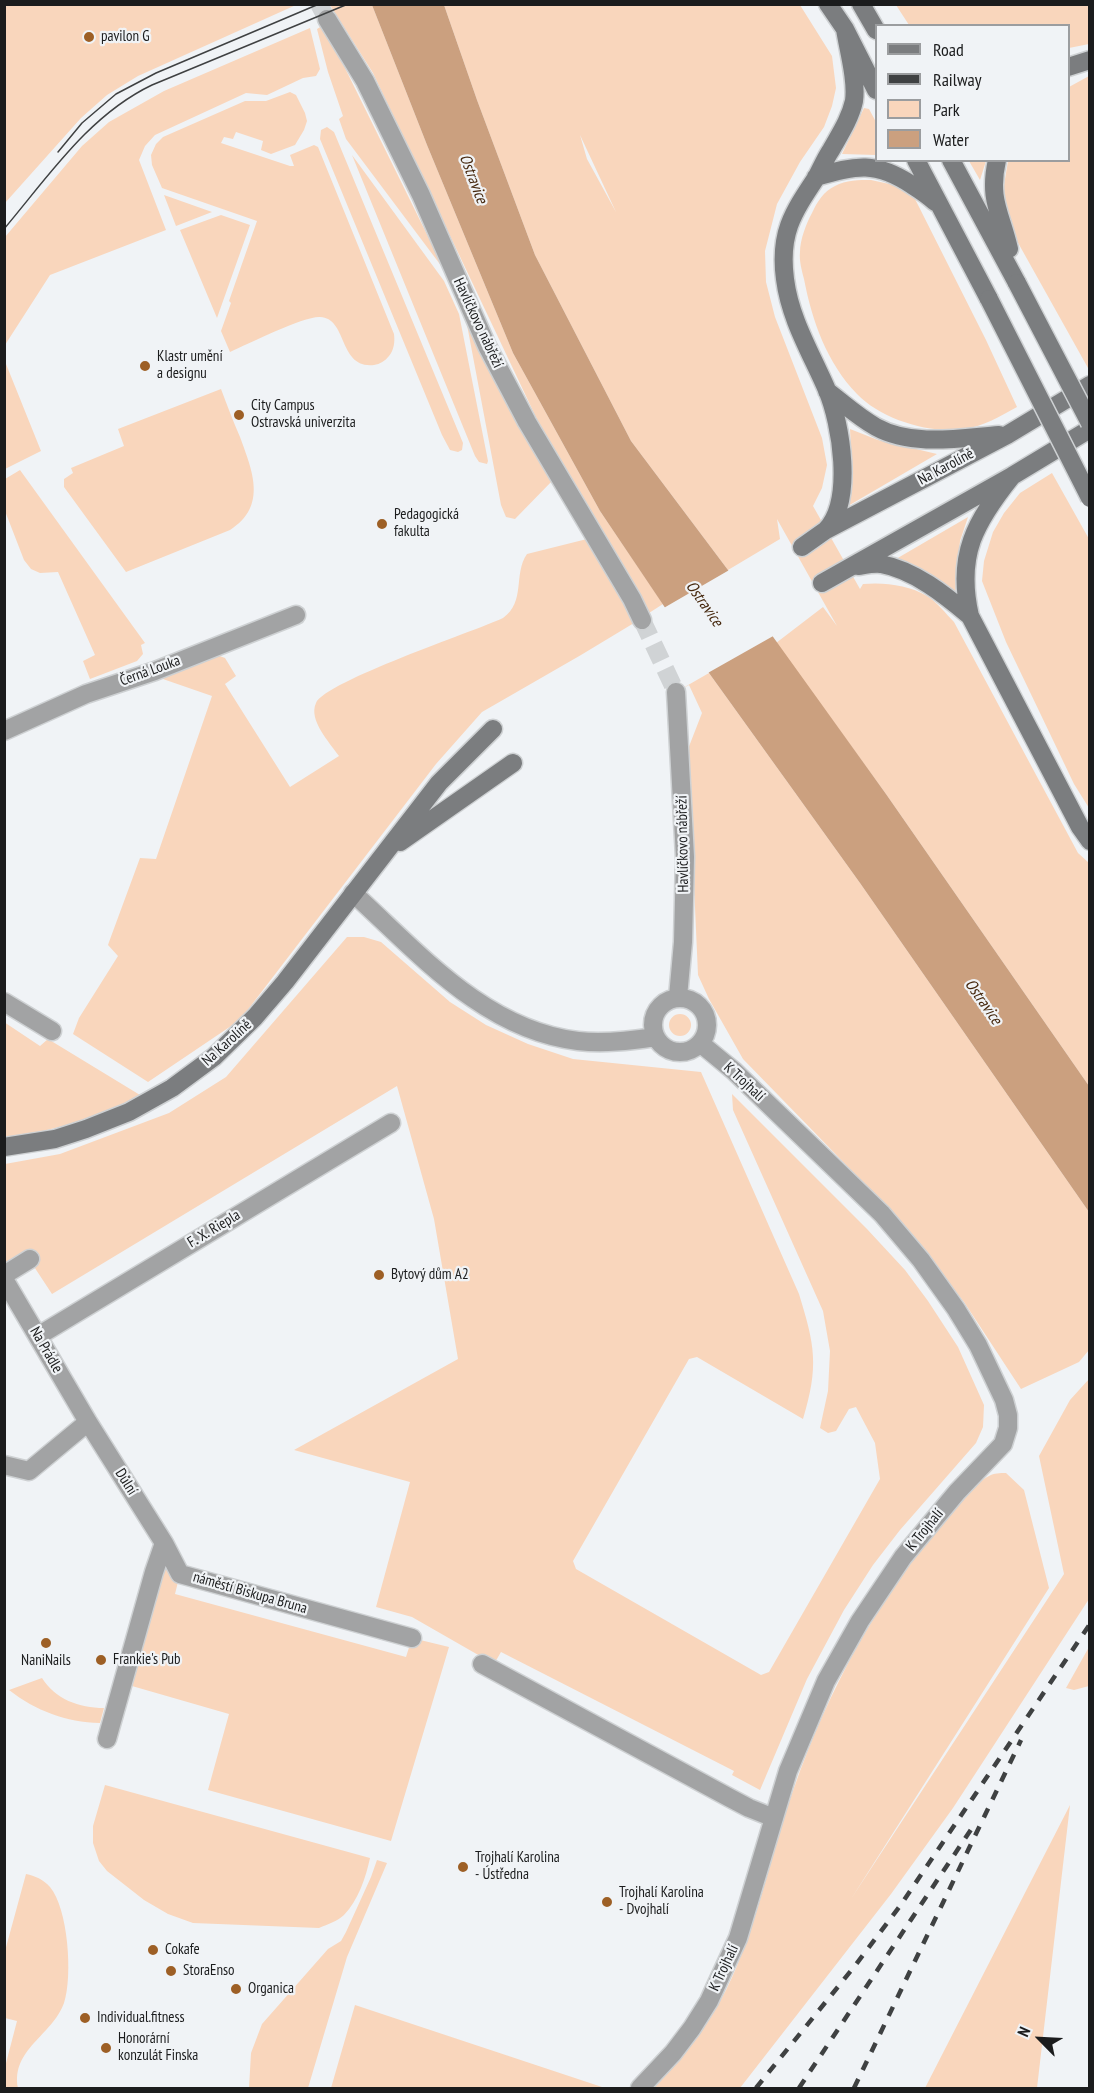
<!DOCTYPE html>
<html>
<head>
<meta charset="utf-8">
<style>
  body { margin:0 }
  #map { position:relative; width:1094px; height:2093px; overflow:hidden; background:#f0f3f6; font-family:"PT Sans Narrow",sans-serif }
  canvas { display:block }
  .frame { position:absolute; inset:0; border:6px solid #1b1c1d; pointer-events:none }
  .legend { position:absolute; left:875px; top:24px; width:195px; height:138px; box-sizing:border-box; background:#f0f3f6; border:2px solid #9b9d9f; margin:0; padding:8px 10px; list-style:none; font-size:18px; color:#1b1c1d }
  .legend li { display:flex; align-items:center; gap:12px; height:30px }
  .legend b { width:30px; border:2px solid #9b9d9f }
  .north { position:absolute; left:1010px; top:2009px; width:60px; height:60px; -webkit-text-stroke:4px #f0f3f6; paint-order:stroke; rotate:294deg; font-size:16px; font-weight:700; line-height:24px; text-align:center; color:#1b1c1d }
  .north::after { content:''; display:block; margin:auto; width:21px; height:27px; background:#1b1c1d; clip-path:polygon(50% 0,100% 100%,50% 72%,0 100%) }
</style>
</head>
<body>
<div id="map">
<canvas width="1094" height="2093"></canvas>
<div class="frame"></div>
<ul class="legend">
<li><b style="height:8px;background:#7b7d7f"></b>Road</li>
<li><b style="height:8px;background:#3f4142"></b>Railway</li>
<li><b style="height:16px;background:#f9d6bc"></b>Park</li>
<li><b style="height:16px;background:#cba07f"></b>Water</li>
</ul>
<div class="north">N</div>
</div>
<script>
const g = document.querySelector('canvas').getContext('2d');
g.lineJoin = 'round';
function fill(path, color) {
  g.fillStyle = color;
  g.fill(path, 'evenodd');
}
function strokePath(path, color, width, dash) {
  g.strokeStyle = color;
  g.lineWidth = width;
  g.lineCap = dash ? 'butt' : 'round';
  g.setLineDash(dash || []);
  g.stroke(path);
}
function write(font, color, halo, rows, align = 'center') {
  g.font = font + ' "PT Sans Narrow",sans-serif';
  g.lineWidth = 4.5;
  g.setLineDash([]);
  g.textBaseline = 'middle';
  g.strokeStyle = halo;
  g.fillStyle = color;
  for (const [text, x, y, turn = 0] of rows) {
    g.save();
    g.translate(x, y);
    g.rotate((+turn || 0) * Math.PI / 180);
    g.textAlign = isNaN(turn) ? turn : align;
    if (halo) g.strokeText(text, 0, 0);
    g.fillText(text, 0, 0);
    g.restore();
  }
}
fill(new Path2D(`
  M 5,4 L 296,4 L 296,5 L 138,76 L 107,95 L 81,118 L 5,203 Z
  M 330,5 L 372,5 L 427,145 L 513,353 L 600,511 L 663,604 L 649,613 L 543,432 L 373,73 Z
  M 444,5 L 800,5 L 832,56 L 836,88 L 832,106 L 824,127 L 800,162 L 777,204 L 765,251 L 766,282 L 775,317 L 822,438 L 827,465 L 822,488 L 813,506 L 860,589 L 863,584 C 884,582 909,585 927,596 C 937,602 946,614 954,622 L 1078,853 L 1089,863 L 1089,1086 L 886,794 L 776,643 L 823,607 L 837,626 L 777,519 L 780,539 L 728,570 L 631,441 L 535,255 L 477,100 ZM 580,135 L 616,212 L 587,159 Z
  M 896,5 L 1089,5 L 1089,44 L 1069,48 L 1068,26 L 909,25 Z
  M 322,26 L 345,68 L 445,271 L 346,139 L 339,119 L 343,116 L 328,72 L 317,29 Z
  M 310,28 L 320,69 L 316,76 L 303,78 L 267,95 L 246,93 L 155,135 L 145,146 L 139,160 L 166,230 L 50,275 L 5,345 L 5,237 L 82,146 L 109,122 L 164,91 Z
  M 1089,76 L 1090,367 L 1088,368 L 1012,232 L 1003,191 L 1008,161 L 1068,160 L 1069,87 Z
  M 290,92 L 296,95 L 305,113 L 307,121 L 304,130 L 295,145 L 271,154 L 261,150 L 263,141 L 236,132 L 233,139 L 224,137 L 221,143 L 290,166 L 294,166 L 290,155 L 314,145 L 318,147 L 394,334 C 395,342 394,350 389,356 C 385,361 380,364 374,365 C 338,369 348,318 320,317 C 304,316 248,344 230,352 L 221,331 L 231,303 L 229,301 L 257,221 L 162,188 L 152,165 L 151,155 L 156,144 L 163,137 L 245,101 L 266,101 Z
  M 864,108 L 869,109 L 876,122 L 876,155 L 842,154 Z
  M 327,127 L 334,132 L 463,443 L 462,450 L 458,452 L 450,450 L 442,435 L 320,139 L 321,130 Z
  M 352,155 L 444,281 L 459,314 L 488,461 L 487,464 L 479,462 L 475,456 Z
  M 969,161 L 986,161 L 980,180 Z
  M 871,180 L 894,185 L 915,199 L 986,340 L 1017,407 C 1000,416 983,427 963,429 C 929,434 881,419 857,394 C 827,363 812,321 804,279 C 802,271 799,261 800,252 C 800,240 806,224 812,213 C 817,202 824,191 835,186 C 846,180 859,180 871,180 Z
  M 164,195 L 212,212 L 176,226 Z
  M 221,215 L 250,225 L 217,318 L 180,230 Z
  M 464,309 L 553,480 L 515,519 L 506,517 L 501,505 Z
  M 4,359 L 41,451 L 5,469 Z
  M 221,389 C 227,405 233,421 240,437 C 252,470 268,506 230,530 L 126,572 L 64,487 L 64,479 L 73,473 L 71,468 L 124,446 L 118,429 Z
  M 850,429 L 878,440 L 937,454 L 848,506 L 852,470 Z
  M 20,470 L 145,643 L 141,645 L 143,654 L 137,661 L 90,679 L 83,661 L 95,655 L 58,572 L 40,573 L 31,569 L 24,560 L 5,511 L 5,479 Z
  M 1052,473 L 1089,539 L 1089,808 L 1074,784 L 1006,642 L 982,581 L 984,561 L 993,532 L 1004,513 L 1020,493 Z
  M 968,517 L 960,541 L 955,595 L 912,564 L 896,559 Z
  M 587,539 L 634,623 L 581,655 L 482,712 L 436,764 L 240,1020 L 148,1082 L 73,1034 L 79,1018 L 118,956 L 108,945 L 109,942 L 140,858 L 156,859 L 212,696 L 160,678 L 217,655 L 225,658 L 236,676 L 225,684 L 290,787 L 339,756 C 330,743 308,720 316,703 C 326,681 473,632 503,618 C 526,602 513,574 527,554 Z
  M 709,673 L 860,883 L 1089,1212 L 1089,1350 L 1079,1362 L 1021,1389 L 964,1302 L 888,1208 L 743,1059 L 709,999 L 698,975 L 688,749 L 702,713 L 689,685 L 676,692 Z
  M 347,937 L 364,937 L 381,942 L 450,1002 L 486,1025 L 528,1044 L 573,1059 L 701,1072 L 799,1294 C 815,1346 819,1366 803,1419 L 697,1357 L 689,1359 L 573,1561 L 576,1569 L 761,1675 L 769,1672 L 880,1479 L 875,1443 L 856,1407 L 849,1409 L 836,1431 L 828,1433 L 820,1428 L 828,1391 L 830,1351 L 823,1311 L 733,1110 L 732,1094 L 867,1229 L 905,1270 L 928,1301 L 958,1347 L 984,1405 L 983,1427 L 976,1443 L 900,1530 L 873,1565 L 844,1610 L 807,1679 L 760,1790 L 732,1775 L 734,1771 L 501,1652 L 494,1664 L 412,1617 L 376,1607 L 410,1482 L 294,1450 L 458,1359 L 434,1219 L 397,1086 L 52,1294 L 25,1253 L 5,1266 L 5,1164 L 60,1154 L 169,1113 L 226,1077 Z
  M669 1025a11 11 0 1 1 22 0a11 11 0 1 1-22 0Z
  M 4,1022 L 40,1046 L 48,1039 L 140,1095 L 95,1118 L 35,1133 L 5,1137 Z
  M 1089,1379 L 1089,1599 L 953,1808 L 891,1894 L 740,2088 L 654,2088 C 682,2058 708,2027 726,1990 C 758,1926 770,1855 794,1788 C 828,1691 877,1599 945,1521 C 956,1508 974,1483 989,1476 C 994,1473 1000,1473 1006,1473 L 1024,1490 L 1049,1588 L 851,1899 L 1064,1574 L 1039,1456 L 1070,1400 Z
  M 170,1566 L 180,1574 L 175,1594 L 406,1657 L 412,1638 L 449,1647 L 391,1841 L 208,1790 L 229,1714 L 132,1686 L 164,1570 Z
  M 1089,1647 L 1089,1686 L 1074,1690 L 1066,1688 Z
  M 42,1678 C 55,1699 79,1708 104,1708 L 100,1723 C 66,1722 36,1711 9,1690 Z
  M 105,1785 L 370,1858 C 366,1877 358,1901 344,1915 C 338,1921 328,1924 319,1928 L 193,1923 L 168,1914 L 144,1900 L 107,1871 L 99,1861 L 93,1843 L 93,1826 Z
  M 1070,1805 L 1037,2088 L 925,2088 Z
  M 377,1860 L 387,1863 L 347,1957 L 308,2088 L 249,2088 L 251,2053 L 262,2024 L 328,1949 L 341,1941 L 346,1932 L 371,1877 Z
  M 26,1874 C 35,1876 43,1879 50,1887 C 68,1908 73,1976 64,2003 C 52,2036 11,2049 18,2088 L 5,2088 L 5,2067 L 17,2021 L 5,2018 L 5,1951 Z
  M 355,2005 L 605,2088 L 331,2088 Z`), '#f9d6bc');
fill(new Path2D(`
  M 372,5 L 444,5 L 477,100 L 535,255 L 631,441 L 728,570 L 743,595 L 886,794 L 1089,1086 L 1089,1212 L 860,883 L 709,673 L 600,511 L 513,353 L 427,145 Z`), '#cba07f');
fill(new Path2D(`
  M 731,569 L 746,594 L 775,635 L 706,674 L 662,609 Z`), '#f0f3f6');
strokePath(new Path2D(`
  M 319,4 L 327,19
  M 642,620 L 676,692`), '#d0d3d5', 18, [18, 9]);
const street = new Path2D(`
  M 327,19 L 365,81 L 421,195 L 487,346 L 527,422 L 632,599 L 642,620
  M 676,692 L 685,857 L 683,942 L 678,997
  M 4,731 L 86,694 L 155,671 L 296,615
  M 353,893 C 418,952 484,1030 578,1041 C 604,1044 629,1041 655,1037
  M653 1025a27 27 0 1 1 54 0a27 27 0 1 1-54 0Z
  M 4,1002 L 52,1031
  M 4,1275 L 30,1259
  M 4,1279 L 88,1422 L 164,1543 L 180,1574 L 412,1638
  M 38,1336 L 391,1123
  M 4,1465 L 29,1471 L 88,1422
  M 482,1664 L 730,1798 L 749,1808 L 774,1818
  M 107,1739 L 154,1572 L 164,1543
  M 640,2088 L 673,2053 L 692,2028 L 709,2001 L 738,1938 L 788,1771 L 826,1681 L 860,1621 L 903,1557 L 957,1492 L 1003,1444 L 1008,1428 L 1008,1415 L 1004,1400 L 978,1345 L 956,1309 L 921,1260 L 882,1214 L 734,1071 L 700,1043`);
const secondary = new Path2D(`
  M 828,4 L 845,29 L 876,90
  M 861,4 L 876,30
  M 1068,67 L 1090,60
  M 916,160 L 989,299
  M 951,160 L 1017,283
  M 997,160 C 988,200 1001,213 1009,249
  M 816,177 C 856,165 876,161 912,185 C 920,190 928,195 935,202
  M 827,391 C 843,403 858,417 876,427 C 912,447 960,438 999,435
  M 1012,476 C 975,522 956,555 970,616 L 1080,827 L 1090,841
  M 826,530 C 854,501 841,423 827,390 C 811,353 790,319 785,279 C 779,234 792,214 816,178 C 821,169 825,159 831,150 C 840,134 850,119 854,101 C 857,80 848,49 845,29
  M 802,547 L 826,530 L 1007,435 L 1090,385
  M 858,566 C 865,565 874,563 881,564 C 914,570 945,595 970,616
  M 822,583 L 1012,476 L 1090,429
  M 400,842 L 513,763
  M 4,1147 L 55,1139 L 86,1129 L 129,1112 L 172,1088 L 214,1057 L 255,1017 L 285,982 L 439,783 L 493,729`);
strokePath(street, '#ced1d3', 21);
strokePath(secondary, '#ced1d3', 21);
strokePath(street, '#a2a3a4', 18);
strokePath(secondary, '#7b7d7f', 18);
strokePath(new Path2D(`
  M 58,152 L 82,123 L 116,94 L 156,73 L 319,4
  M 4,229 C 48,177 89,115 152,85 L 348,4`), '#3f4142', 1.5);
strokePath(new Path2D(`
  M 756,2088 L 854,1967 L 900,1906 L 1090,1624
  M 799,2088 L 972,1828
  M 854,2088 L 1021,1740`), '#3f4142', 4.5, [10, 10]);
const secondaryBridge = new Path2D(`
  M 1017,283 L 1090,423
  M 989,299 L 1090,498`);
strokePath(secondaryBridge, '#ced1d3', 21, []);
strokePath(secondaryBridge, '#7b7d7f', 18);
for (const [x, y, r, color] of [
  [89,37,6,"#9d5f25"],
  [145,366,6,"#9d5f25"],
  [239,415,6,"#9d5f25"],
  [382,524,6,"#9d5f25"],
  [379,1275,6,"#9d5f25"],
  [46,1643,6,"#9d5f25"],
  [101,1660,6,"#9d5f25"],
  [463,1867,6,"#9d5f25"],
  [607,1902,6,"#9d5f25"],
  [153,1950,6,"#9d5f25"],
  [171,1971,6,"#9d5f25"],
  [236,1989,6,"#9d5f25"],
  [85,2018,6,"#9d5f25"],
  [106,2048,6,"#9d5f25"]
]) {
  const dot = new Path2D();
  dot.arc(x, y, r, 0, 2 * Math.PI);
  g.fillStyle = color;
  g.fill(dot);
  strokePath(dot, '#f0f3f6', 2);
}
write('15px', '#1b1c1d', '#f0f3f6', [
  ["pavilon G",101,37],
  ["Klastr umění",157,357],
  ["a designu",157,374],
  ["City Campus",251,406],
  ["Ostravská univerzita",251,423],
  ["Pedagogická",394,515],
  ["fakulta",394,532],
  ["Bytový dům A2",391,1275],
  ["Frankie's Pub",113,1660],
  ["NaniNails",46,1661,"center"],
  ["Trojhalí Karolina",475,1858],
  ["- Ústředna",475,1875],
  ["Trojhalí Karolina",619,1893],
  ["- Dvojhalí",619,1910],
  ["Cokafe",165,1950],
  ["StoraEnso",183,1971],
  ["Organica",248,1989],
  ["Individual.fitness",97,2018],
  ["Honorární",118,2039],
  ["konzulát Finska",118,2056]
], 'left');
write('15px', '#1b1c1d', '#f0f3f6', [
  ["Havlíčkovo nábřeží",478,323,65],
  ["Na Karolíně",946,467,-28],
  ["Černá Louka",150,671,-20],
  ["Havlíčkovo nábřeží",683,844,-91],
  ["Na Karolíně",227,1043,-42],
  ["K Trojhalí",744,1082,43],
  ["F. X. Riepla",214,1229,-31],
  ["Na Prádle",46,1350,60],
  ["Důlní",126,1482,58],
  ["K Trojhalí",925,1530,-51],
  ["náměstí Biskupa Bruna",250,1593,16],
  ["K Trojhalí",724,1968,-65]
]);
write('italic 16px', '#45270d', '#f0f3f6', [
  ["Ostravice",473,179,69],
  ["Ostravice",704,604,55],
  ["Ostravice",983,1002,55]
]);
</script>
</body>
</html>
